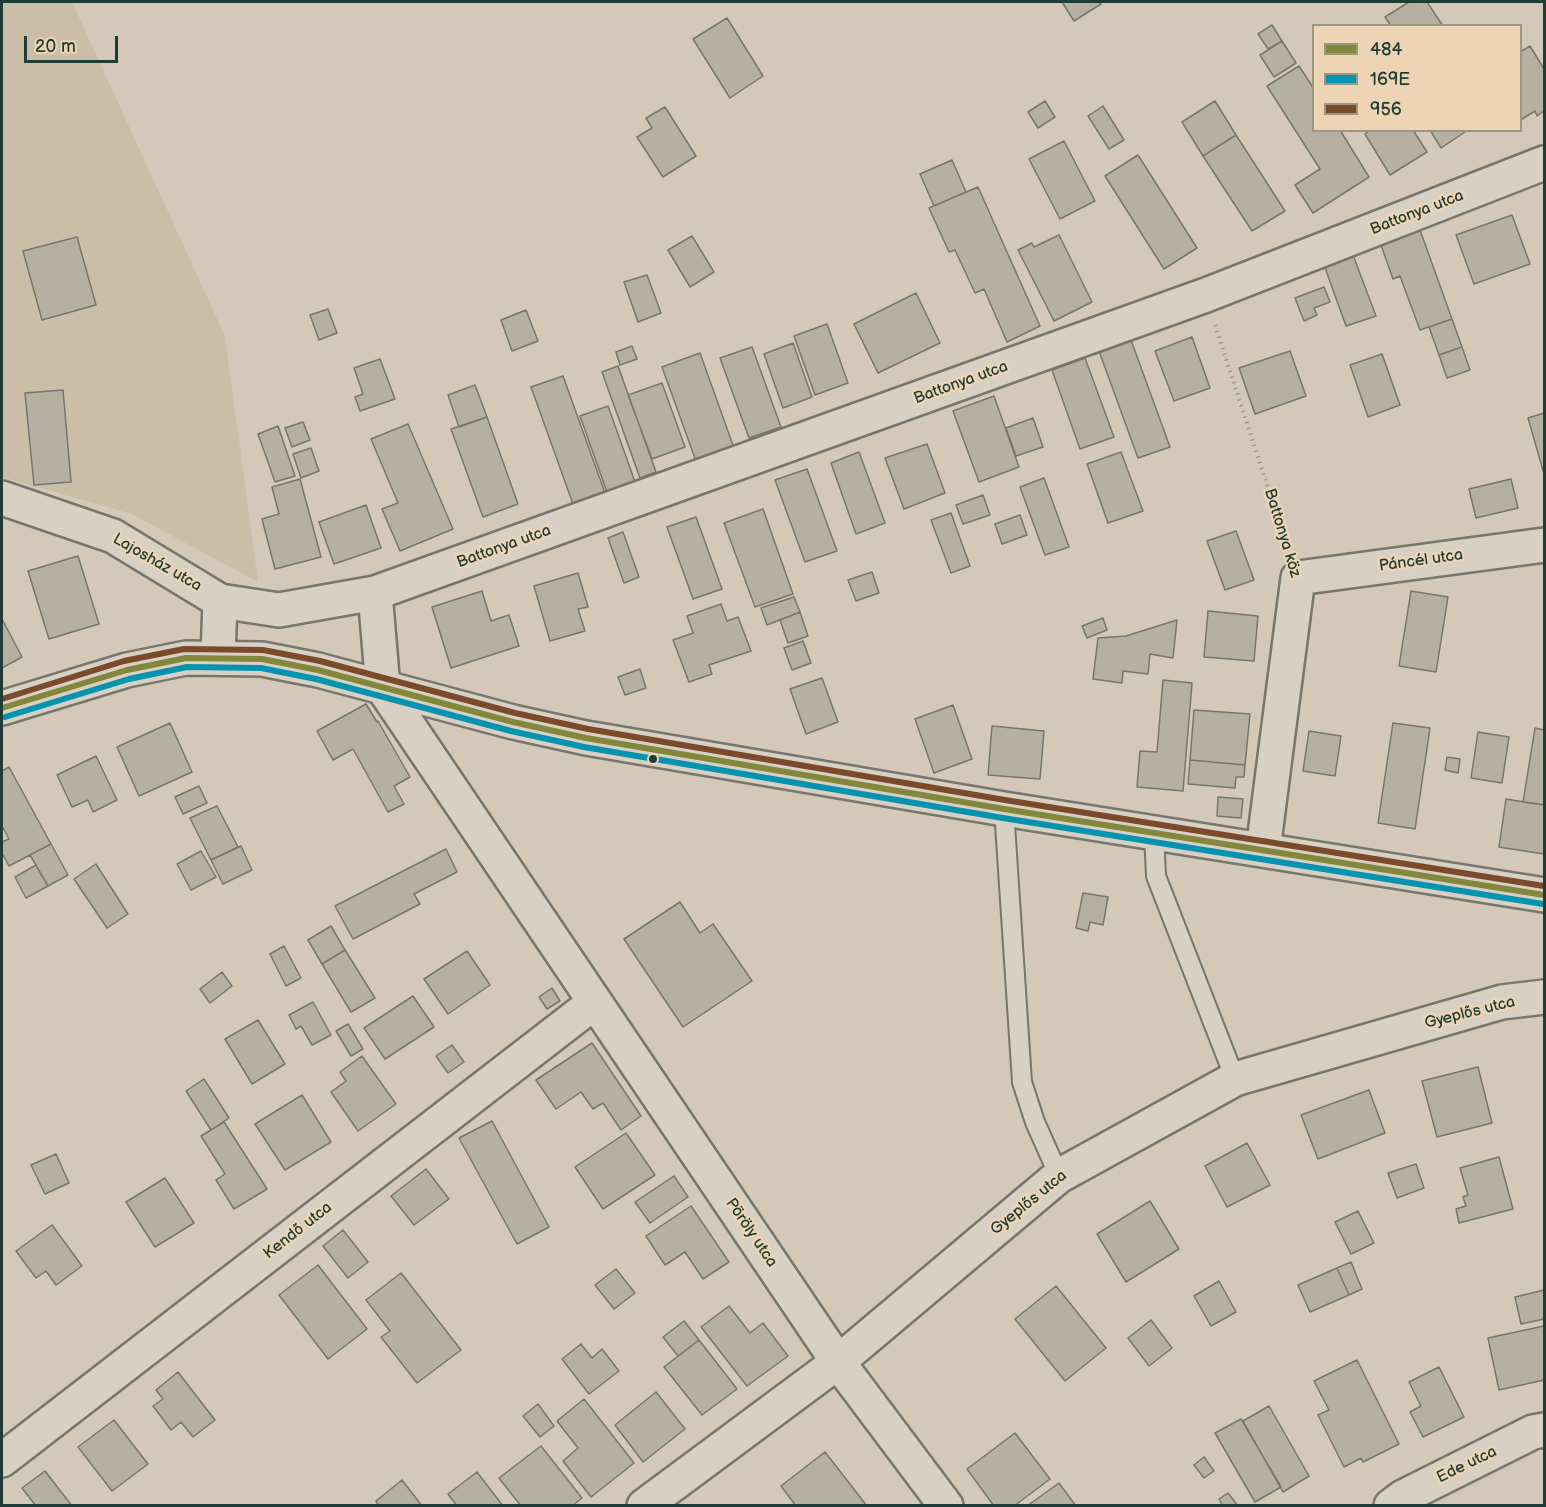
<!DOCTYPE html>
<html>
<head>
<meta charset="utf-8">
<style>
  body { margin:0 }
  #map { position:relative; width:1546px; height:1507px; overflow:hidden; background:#d4c9b8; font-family:"Balsamiq Sans",sans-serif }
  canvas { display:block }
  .frame { position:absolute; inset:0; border:3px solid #1f3d34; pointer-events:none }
  .legend { position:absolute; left:1312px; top:24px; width:210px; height:108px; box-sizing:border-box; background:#ecd4b4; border:2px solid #9a9881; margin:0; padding:8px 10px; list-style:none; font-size:18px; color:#1f3d34 }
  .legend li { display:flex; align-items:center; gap:12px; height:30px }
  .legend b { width:30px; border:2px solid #9a9881 }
  .scale { position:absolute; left:24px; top:36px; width:94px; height:27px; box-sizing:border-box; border:3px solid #1f3d34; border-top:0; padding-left:8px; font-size:18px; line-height:21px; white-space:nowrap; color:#1f3d34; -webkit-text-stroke:4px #ecd4b4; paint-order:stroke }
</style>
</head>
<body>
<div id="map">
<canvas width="1546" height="1507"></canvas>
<div class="frame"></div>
<ul class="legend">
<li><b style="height:8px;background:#82873b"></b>484</li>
<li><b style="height:8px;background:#0693af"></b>169E</li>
<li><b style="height:8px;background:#7a4b2a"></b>956</li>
</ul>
<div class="scale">20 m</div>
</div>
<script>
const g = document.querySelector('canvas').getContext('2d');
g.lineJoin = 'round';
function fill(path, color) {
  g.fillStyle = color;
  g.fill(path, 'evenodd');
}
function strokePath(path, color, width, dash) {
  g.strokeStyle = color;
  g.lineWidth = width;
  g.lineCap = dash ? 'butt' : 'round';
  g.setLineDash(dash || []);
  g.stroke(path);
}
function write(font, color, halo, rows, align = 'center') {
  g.font = font + ' "Balsamiq Sans",sans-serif';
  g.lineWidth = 4.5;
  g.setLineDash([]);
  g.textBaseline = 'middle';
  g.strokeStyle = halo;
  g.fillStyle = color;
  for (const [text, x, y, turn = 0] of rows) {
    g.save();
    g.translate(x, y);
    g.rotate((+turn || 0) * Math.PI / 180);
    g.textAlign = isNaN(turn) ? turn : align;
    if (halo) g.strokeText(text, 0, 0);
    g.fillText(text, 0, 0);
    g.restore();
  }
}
fill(new Path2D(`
  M 2,2 L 72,2 L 225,336 L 258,582 L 132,514 L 2,477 Z`), '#cabea7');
const building = new Path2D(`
  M 1062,2 L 1099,2 L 1101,4 L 1074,21 Z
  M 1409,2 L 1427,2 L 1443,26 L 1391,26 L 1385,17 Z
  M 727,18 L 763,76 L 730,98 L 693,39 Z
  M 1272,25 L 1282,41 L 1268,49 L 1258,34 Z
  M 1282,41 L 1296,63 L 1274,77 L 1260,55 Z
  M 1530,46 L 1544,69 L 1544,111 L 1537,116 L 1535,111 L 1522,119 L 1520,116 L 1520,52 Z
  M 1299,66 L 1314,89 L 1314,130 L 1340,130 L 1369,177 L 1313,213 L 1295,185 L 1320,169 L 1267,86 Z
  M 1045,101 L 1055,117 L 1038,128 L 1028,112 Z
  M 1215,101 L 1236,135 L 1203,156 L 1182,122 Z
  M 1103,106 L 1124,140 L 1109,149 L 1088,116 Z
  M 665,107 L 696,156 L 663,177 L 637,137 L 652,128 L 646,118 Z
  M 1370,130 L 1413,130 L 1427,152 L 1390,175 L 1365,134 Z
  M 1430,130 L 1468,130 L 1441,148 Z
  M 1236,135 L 1285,211 L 1252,231 L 1203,156 Z
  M 1064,141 L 1095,201 L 1060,219 L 1029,159 Z
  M 1138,155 L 1197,248 L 1164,269 L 1105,176 Z
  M 952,160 L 966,192 L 934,206 L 920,174 Z
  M 978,187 L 1040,326 L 1007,342 L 984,289 L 975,293 L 955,250 L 949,252 L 929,208 Z
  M 1512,215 L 1530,264 L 1474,284 L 1456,235 Z
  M 1420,230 L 1452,319 L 1420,330 L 1400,276 L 1393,279 L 1381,245 Z
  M 1059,235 L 1092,302 L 1054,321 L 1018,250 L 1032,243 L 1034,247 Z
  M 692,236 L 714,272 L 690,287 L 668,250 Z
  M 77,237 L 96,305 L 42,320 L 23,251 Z
  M 1353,255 L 1376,316 L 1346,326 L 1324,265 Z
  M 647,275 L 661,313 L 638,322 L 624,282 Z
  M 1324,287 L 1330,302 L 1314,308 L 1317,315 L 1304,321 L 1295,298 Z
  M 916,293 L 940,343 L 878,373 L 854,324 Z
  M 328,309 L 337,333 L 319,340 L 310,315 Z
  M 526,310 L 538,341 L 512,351 L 501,320 Z
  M 1452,319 L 1462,347 L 1439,355 L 1429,327 Z
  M 827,324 L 848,383 L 815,395 L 794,336 Z
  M 1192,337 L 1210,388 L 1174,401 L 1155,351 Z
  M 1131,340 L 1170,447 L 1138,458 L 1099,351 Z
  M 793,343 L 812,397 L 783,408 L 764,354 Z
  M 632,346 L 637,359 L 620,365 L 616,352 Z
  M 752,347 L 781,427 L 749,438 L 720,358 Z
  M 1462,347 L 1470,370 L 1447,378 L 1439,355 Z
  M 1290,351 L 1306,396 L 1255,414 L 1239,368 Z
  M 700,353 L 734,448 L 696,461 L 662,367 Z
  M 1382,354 L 1400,405 L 1368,417 L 1350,365 Z
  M 1085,358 L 1114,437 L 1080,449 L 1052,370 Z
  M 380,359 L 395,399 L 360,411 L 355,397 L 363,394 L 354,368 Z
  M 618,366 L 656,472 L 640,478 L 602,372 Z
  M 563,376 L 605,493 L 573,504 L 531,387 Z
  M 662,383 L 685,447 L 652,459 L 628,395 Z
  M 475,385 L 487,417 L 459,427 L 448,395 Z
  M 63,390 L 71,482 L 34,485 L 25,393 Z
  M 994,396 L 1019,467 L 979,482 L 953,411 Z
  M 608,406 L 635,482 L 607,492 L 580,416 Z
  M 1544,413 L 1544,474 L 1528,418 Z
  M 487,417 L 518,504 L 483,517 L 451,429 Z
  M 1033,418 L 1043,447 L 1016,456 L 1006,428 Z
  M 303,422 L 310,440 L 292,447 L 285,428 Z
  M 408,424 L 453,529 L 400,551 L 382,509 L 398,503 L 371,439 Z
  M 278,426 L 295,476 L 275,482 L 258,434 Z
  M 927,444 L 945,493 L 904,509 L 885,458 Z
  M 311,448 L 319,471 L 301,478 L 293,454 Z
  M 859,452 L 885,523 L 856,534 L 831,463 Z
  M 1121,452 L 1143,511 L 1108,523 L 1087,464 Z
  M 807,469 L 837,551 L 805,562 L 775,480 Z
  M 1044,478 L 1069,547 L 1045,555 L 1020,487 Z
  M 300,479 L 321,557 L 275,569 L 262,519 L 279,514 L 272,487 Z
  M 1511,479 L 1518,508 L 1476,518 L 1469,489 Z
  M 983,495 L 990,515 L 963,524 L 956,505 Z
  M 366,505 L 381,548 L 334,564 L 319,522 Z
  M 763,509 L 793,594 L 755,607 L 724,523 Z
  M 951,513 L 970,566 L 951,573 L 931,520 Z
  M 1020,515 L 1027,535 L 1002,544 L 995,524 Z
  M 696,517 L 722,589 L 693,599 L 667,527 Z
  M 1236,531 L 1254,580 L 1225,590 L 1207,541 Z
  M 623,532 L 639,577 L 624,583 L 608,538 Z
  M 78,556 L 99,624 L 49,639 L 28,571 Z
  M 872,572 L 879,593 L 856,601 L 848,580 Z
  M 578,573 L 588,607 L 578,609 L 585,631 L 550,641 L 534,586 Z
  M 482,591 L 491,621 L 509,615 L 519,646 L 451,668 L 432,607 Z
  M 1411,591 L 1448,597 L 1436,672 L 1399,666 Z
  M 794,597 L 800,612 L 767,625 L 761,608 Z
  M 721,604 L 727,621 L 738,617 L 751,651 L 709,665 L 712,674 L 689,682 L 673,640 L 693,633 L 687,616 Z
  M 1208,611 L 1258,616 L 1254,661 L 1204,657 Z
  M 800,612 L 808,636 L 788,643 L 780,620 Z
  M 1103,618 L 1107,630 L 1087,638 L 1082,626 Z
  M 2,619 L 22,657 L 2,668 Z
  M 1177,620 L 1173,658 L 1150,654 L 1148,674 L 1123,671 L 1122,683 L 1093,679 L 1098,638 L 1126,636 Z
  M 803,641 L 811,663 L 792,670 L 784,648 Z
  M 640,669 L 646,688 L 625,695 L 618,677 Z
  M 822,678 L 838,722 L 806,734 L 790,689 Z
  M 1163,680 L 1192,683 L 1183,791 L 1137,787 L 1140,751 L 1157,752 Z
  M 366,704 L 377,722 L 378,721 L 410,777 L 394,786 L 404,804 L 388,812 L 353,749 L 333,760 L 317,731 Z
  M 953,705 L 972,759 L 934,773 L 915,719 Z
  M 1194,710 L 1250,714 L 1245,765 L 1190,760 Z
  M 170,723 L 192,772 L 139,796 L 117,747 Z
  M 1393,723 L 1430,728 L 1415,829 L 1378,823 Z
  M 992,726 L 1044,731 L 1040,779 L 988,775 Z
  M 1535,728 L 1544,730 L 1544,805 L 1523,802 Z
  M 1309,731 L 1341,736 L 1335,776 L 1303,771 Z
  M 1478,732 L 1509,737 L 1502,783 L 1471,778 Z
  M 96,756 L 117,800 L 93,812 L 88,800 L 72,807 L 57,775 Z
  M 1447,757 L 1460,759 L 1458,773 L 1445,770 Z
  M 1190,760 L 1245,765 L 1244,777 L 1236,777 L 1235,788 L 1188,784 Z
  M 9,767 L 51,844 L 9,866 L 2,853 L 2,842 L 9,839 L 2,826 L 2,771 Z
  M 199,786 L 207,803 L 183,814 L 175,797 Z
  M 1218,797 L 1243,799 L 1241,818 L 1217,816 Z
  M 1506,799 L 1544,805 L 1544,854 L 1499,847 Z
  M 217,806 L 238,847 L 211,860 L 190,818 Z
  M 51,844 L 68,875 L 48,886 L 30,855 Z
  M 241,846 L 252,870 L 223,884 L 211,860 Z
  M 446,849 L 457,872 L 414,894 L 420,904 L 353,939 L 335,906 Z
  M 201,851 L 216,877 L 191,890 L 177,864 Z
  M 96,864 L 128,914 L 107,928 L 74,879 Z
  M 36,865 L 48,886 L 26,898 L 15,877 Z
  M 1083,893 L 1108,897 L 1103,925 L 1090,922 L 1088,931 L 1076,928 Z
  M 680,902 L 700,933 L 713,924 L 752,981 L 683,1027 L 624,939 Z
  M 331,926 L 345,950 L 322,964 L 308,940 Z
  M 284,946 L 301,978 L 286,986 L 270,954 Z
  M 345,950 L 375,998 L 351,1012 L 322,964 Z
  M 467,951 L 490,985 L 448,1014 L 424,979 Z
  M 222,972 L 232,986 L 210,1003 L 200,989 Z
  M 552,988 L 560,1001 L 547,1009 L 539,997 Z
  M 413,996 L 434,1027 L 385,1059 L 364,1028 Z
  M 313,1002 L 331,1035 L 312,1045 L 301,1026 L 296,1029 L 289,1015 Z
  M 258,1020 L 285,1064 L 252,1084 L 225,1039 Z
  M 348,1024 L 363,1049 L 351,1056 L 336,1031 Z
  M 592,1043 L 641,1116 L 621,1130 L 603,1103 L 593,1109 L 581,1092 L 556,1109 L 536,1080 Z
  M 452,1045 L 464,1062 L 448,1073 L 436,1056 Z
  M 362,1056 L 396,1104 L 358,1131 L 331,1092 L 346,1081 L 340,1072 Z
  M 1478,1067 L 1492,1123 L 1437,1137 L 1422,1081 Z
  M 204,1079 L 229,1118 L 211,1130 L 186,1091 Z
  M 1369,1090 L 1385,1133 L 1318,1159 L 1301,1115 Z
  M 302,1095 L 331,1142 L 285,1170 L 255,1124 Z
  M 492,1121 L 549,1227 L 517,1244 L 459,1138 Z
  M 224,1122 L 267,1189 L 234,1209 L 216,1180 L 225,1174 L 201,1136 Z
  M 626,1133 L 655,1175 L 603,1209 L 575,1167 Z
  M 1247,1143 L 1270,1185 L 1227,1207 L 1205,1166 Z
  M 56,1154 L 69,1183 L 45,1194 L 31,1165 Z
  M 1499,1157 L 1513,1209 L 1459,1223 L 1456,1209 L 1466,1206 L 1463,1197 L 1468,1195 L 1460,1168 Z
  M 1416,1164 L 1424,1188 L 1397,1198 L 1388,1173 Z
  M 426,1169 L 449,1199 L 414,1225 L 391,1196 Z
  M 674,1176 L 688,1197 L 650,1223 L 635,1202 Z
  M 165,1178 L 194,1223 L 155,1247 L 126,1202 Z
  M 1150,1201 L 1179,1249 L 1126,1282 L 1097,1234 Z
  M 691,1206 L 729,1262 L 703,1279 L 685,1252 L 665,1265 L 646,1236 Z
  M 1358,1211 L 1374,1243 L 1351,1254 L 1335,1222 Z
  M 52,1225 L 82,1266 L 56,1285 L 46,1271 L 36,1278 L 16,1251 Z
  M 343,1230 L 368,1262 L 348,1278 L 323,1246 Z
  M 1351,1262 L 1362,1289 L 1349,1295 L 1337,1268 Z
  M 318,1265 L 367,1329 L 328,1359 L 279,1295 Z
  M 1337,1268 L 1349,1295 L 1310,1312 L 1298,1285 Z
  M 616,1269 L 635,1293 L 614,1309 L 595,1285 Z
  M 401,1273 L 461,1350 L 417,1383 L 381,1337 L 390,1331 L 366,1300 Z
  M 1219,1281 L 1236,1312 L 1211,1326 L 1194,1296 Z
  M 1056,1286 L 1106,1348 L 1065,1381 L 1015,1319 Z
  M 1544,1290 L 1544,1319 L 1521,1324 L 1515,1297 Z
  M 729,1306 L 750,1333 L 763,1323 L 788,1356 L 747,1386 L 701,1327 Z
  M 1151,1320 L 1172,1348 L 1149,1366 L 1128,1338 Z
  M 684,1321 L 699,1340 L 678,1356 L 663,1337 Z
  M 1544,1326 L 1544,1380 L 1499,1390 L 1488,1338 Z
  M 699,1340 L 737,1389 L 702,1415 L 664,1367 Z
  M 581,1344 L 592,1358 L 602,1349 L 619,1371 L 589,1394 L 562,1359 Z
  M 1357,1360 L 1399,1444 L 1363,1462 L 1361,1458 L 1344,1467 L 1318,1415 L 1329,1410 L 1314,1381 Z
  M 1439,1367 L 1464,1417 L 1423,1437 L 1410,1412 L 1421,1406 L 1409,1382 Z
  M 178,1372 L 215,1420 L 193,1437 L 181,1422 L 171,1430 L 153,1406 L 163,1399 L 156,1390 Z
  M 656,1392 L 685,1429 L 643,1462 L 615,1425 Z
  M 584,1399 L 634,1463 L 591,1497 L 563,1461 L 578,1448 L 557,1421 Z
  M 538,1404 L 554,1426 L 540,1437 L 523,1416 Z
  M 1269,1406 L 1309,1476 L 1283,1492 L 1243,1421 Z
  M 1241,1419 L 1281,1487 L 1255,1502 L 1215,1433 Z
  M 114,1420 L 148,1464 L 112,1491 L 78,1447 Z
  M 1015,1433 L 1050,1479 L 1014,1506 L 994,1506 L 967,1469 Z
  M 541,1446 L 582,1498 L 572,1506 L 521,1506 L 499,1478 Z
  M 825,1452 L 867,1506 L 796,1506 L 781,1486 Z
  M 1204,1457 L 1214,1471 L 1204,1478 L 1194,1465 Z
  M 45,1471 L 72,1506 L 36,1506 L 22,1488 Z
  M 477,1472 L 503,1506 L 457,1506 L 448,1494 Z
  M 402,1480 L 422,1506 L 379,1506 L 376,1501 Z
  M 1059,1483 L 1076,1506 L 1027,1506 Z
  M 1228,1493 L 1238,1506 L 1223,1506 L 1219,1499 Z`);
fill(building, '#b6b0a3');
strokePath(building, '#76766d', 1.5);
const service = new Path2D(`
  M 1004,809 L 1022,1082 L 1035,1122 L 1059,1176
  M 1154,833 L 1156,876 L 1235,1079`);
const minor = new Path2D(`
  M 2,498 L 113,536 L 220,601 L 279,610 L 375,593 L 1206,295 L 1544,163
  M 375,593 L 383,688 L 838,1362 L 946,1506
  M 218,657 L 220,601
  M 1263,850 L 1298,578 L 1544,545
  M 2,1460 L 595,1002
  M 644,1506 L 838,1362 L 1059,1176 L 1235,1079 L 1502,1002 L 1544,997
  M 1391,1506 L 1403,1497 L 1533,1432 L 1544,1430`);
const secondary = new Path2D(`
  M 2,708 L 127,670 L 186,658 L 262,659 L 318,670 L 513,722 L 586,738 L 1004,809 L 1544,895`);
strokePath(service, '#76766d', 22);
strokePath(minor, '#76766d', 38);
strokePath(secondary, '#76766d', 38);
strokePath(new Path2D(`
  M 1215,325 L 1288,549`), '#9c9990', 4, [1.5, 4.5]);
strokePath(service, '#d9d0c4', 18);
strokePath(minor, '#d9d0c4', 33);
strokePath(secondary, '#d9d0c4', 33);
strokePath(new Path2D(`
  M 2,708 L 127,670 L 186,658 L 262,659 L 318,670 L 513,722 L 586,738 L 1004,809 L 1544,895`), '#82873b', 6);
strokePath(new Path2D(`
  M 5,717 L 129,679 L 187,667 L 261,668 L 316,679 L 511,731 L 584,747 L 1003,818 L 1543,904`), '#0693af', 6);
strokePath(new Path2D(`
  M 2,699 L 124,661 L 184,649 L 263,650 L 320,661 L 515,713 L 588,729 L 1005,800 L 1544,886`), '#7a4b2a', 6);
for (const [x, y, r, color] of [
  [653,759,5,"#1f3d34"]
]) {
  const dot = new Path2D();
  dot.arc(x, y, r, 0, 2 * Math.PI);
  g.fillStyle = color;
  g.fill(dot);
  strokePath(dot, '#ecd4b4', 2);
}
write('16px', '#1f3d34', '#ecd4b4', [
  ["Battonya utca",1417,213,-21],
  ["Battonya utca",961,383,-20],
  ["Battonya köz",1282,533,73],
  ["Battonya utca",504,547,-20],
  ["Páncél utca",1421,561,-8],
  ["Lajosház utca",157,563,30],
  ["Gyeplős utca",1470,1013,-14],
  ["Gyeplős utca",1029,1203,-39],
  ["Kendő utca",298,1231,-38],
  ["Pöröly utca",751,1233,56],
  ["Ede utca",1467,1465,-26]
]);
</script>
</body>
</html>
